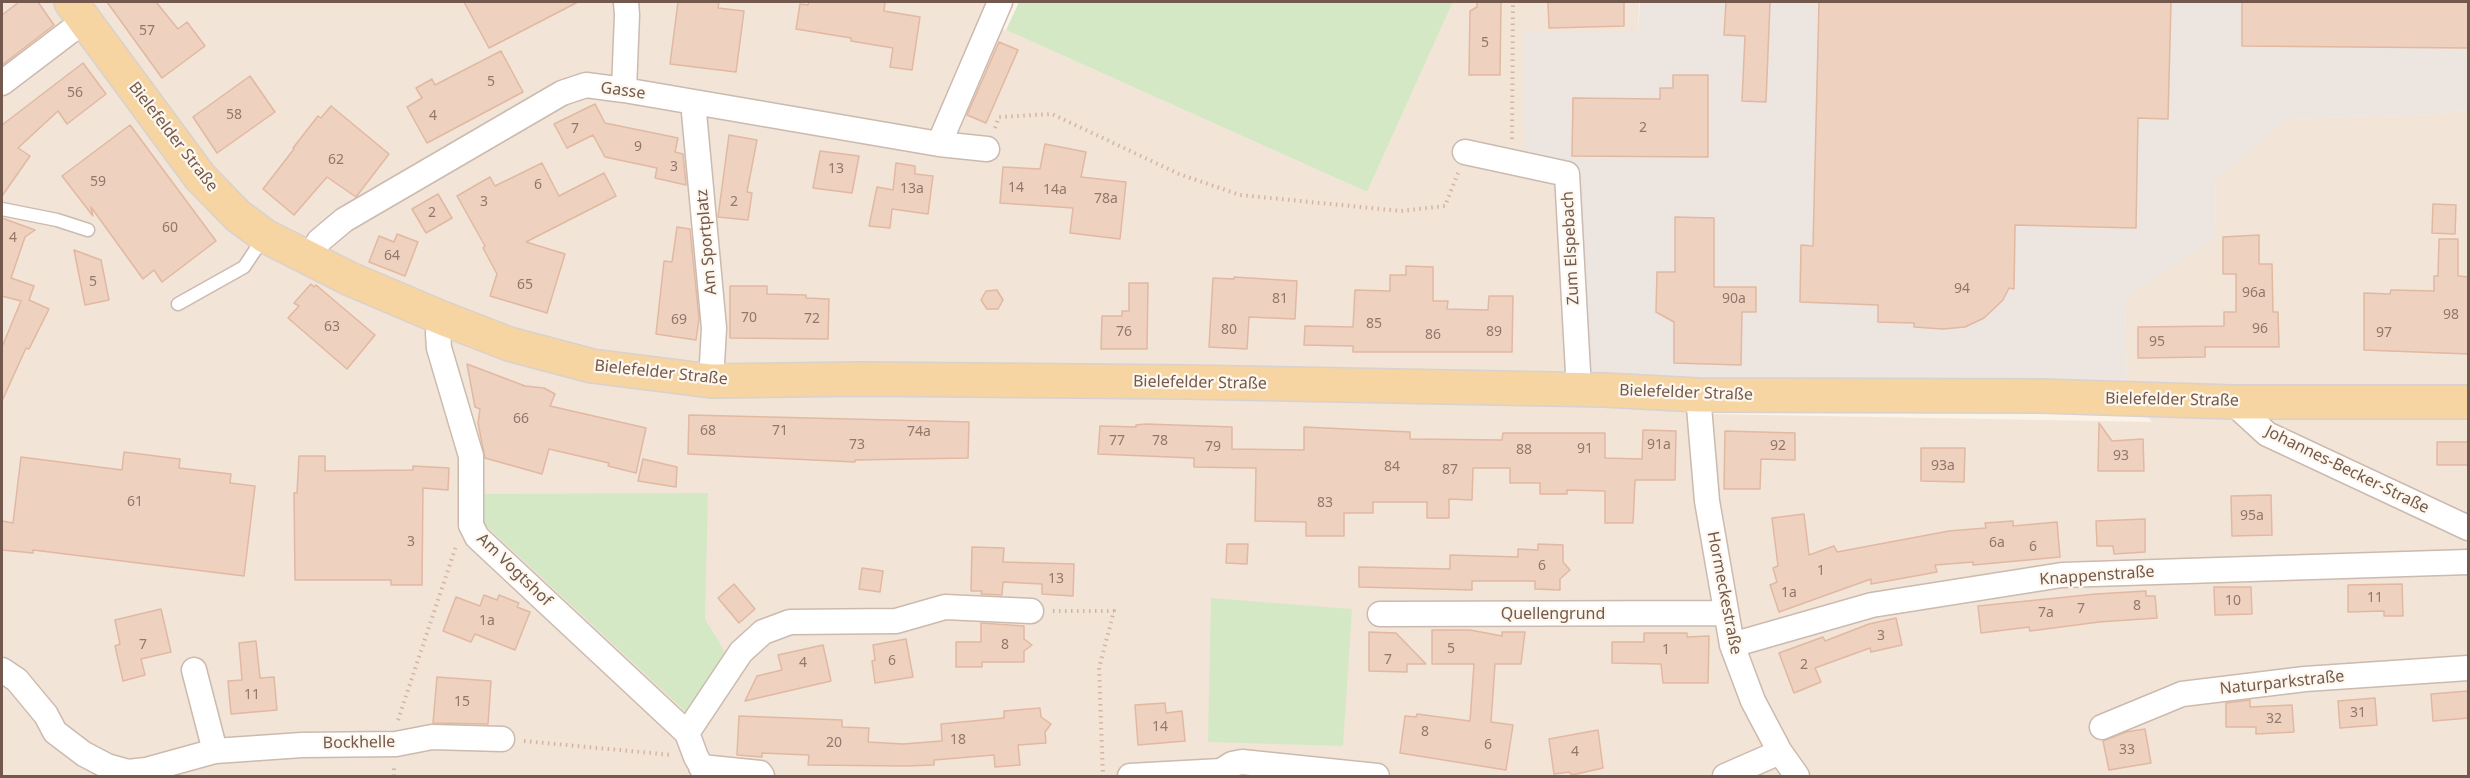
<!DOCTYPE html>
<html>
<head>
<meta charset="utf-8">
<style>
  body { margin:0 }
  #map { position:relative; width:2470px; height:778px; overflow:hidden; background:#fbf3e7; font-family:"Noto Sans",sans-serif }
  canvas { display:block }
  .frame { position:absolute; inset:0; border:3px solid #73594d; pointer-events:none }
</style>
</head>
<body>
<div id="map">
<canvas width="2470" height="778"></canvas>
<div class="frame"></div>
</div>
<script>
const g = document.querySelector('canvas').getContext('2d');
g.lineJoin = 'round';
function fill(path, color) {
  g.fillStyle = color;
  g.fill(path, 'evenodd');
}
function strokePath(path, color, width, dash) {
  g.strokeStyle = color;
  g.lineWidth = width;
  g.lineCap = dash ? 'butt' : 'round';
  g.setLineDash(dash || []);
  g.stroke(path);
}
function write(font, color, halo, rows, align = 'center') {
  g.font = font + ' "Noto Sans",sans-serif';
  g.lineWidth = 4.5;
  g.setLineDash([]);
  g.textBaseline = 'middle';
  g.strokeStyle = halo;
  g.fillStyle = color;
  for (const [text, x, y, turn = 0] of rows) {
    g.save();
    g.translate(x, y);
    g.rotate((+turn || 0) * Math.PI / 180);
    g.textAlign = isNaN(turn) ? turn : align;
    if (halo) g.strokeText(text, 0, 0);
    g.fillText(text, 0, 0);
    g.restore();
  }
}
fill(new Path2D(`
  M 2,2 L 992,2 L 982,26 L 1006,30 L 1367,192 L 1453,2 L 1639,2 L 1638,32 L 1571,171 L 1707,414 L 2152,422 L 2127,388 L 2125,299 L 2216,238 L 2215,180 L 2288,119 L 2437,114 L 2468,110 L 2468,776 L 2,776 Z`), '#f2e4d6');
fill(new Path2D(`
  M 1640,2 L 2468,2 L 2468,110 L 2437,114 L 2288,119 L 2215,180 L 2216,238 L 2125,299 L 2127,388 L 1586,376 L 1571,171 L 1525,155 L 1523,31 L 1638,32 Z`), '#ece5e0');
fill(new Path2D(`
  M 1019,2 L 1453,2 L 1367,192 L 1006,30 Z
  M 708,493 L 705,619 L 725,652 L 686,712 L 481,521 L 482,494 Z
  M 1211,598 L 1352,609 L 1343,746 L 1208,742 Z`), '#d5e8c6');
const building = new Path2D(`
  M 19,2 L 38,2 L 54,25 L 2,65 L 2,15 Z
  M 107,2 L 156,2 L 178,29 L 187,22 L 205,46 L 162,78 Z
  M 464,2 L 578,2 L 489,48 Z
  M 678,2 L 719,2 L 718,8 L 744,11 L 736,72 L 670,64 Z
  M 809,2 L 885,2 L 884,11 L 920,17 L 912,70 L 890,67 L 893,48 L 851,41 L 851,38 L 796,29 L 800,4 L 808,5 Z
  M 1477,2 L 1501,2 L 1500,75 L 1469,75 L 1470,11 L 1477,7 Z
  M 1548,2 L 1624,2 L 1624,26 L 1549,28 Z
  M 1726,2 L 1770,2 L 1766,102 L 1742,101 L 1745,36 L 1724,35 Z
  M 1819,2 L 2171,2 L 2168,119 L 2138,118 L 2136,228 L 2015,225 L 2014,289 L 2009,288 L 2003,300 L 1984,318 L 1965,327 L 1943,329 L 1914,327 L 1914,323 L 1878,322 L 1878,305 L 1800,302 L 1801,245 L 1813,246 Z
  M 2242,2 L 2469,2 L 2469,48 L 2242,46 Z
  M 999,42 L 1018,50 L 986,123 L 967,115 Z
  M 501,51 L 523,92 L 427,143 L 407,107 L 422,98 L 416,88 L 432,79 L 435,85 Z
  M 83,63 L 106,94 L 67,124 L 58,111 L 18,148 L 30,156 L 2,196 L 2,125 Z
  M 1673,75 L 1708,75 L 1708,157 L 1572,156 L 1573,98 L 1660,99 L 1660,88 L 1673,88 Z
  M 250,76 L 275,112 L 217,153 L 193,117 Z
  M 595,104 L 605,123 L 678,138 L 675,152 L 683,154 L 686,185 L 655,178 L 657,168 L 605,157 L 593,135 L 567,148 L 554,124 Z
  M 331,106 L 389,154 L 356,197 L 327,177 L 294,215 L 263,189 L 294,149 L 293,148 L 318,116 L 321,118 Z
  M 130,125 L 216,241 L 162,282 L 154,270 L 143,279 L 91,207 L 93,216 L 62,176 Z
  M 729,135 L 757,140 L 747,192 L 752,193 L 748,220 L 718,217 Z
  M 1045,144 L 1086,152 L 1081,177 L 1126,182 L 1120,239 L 1070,233 L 1073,208 L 1000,203 L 1003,167 L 1040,169 Z
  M 820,151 L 859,156 L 852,193 L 813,188 Z
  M 542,163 L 559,196 L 604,173 L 616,196 L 526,242 L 565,254 L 547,313 L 490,296 L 497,274 L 483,248 L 485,246 L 457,196 L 490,177 L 495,186 Z
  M 896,163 L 915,166 L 915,174 L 933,176 L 928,214 L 892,209 L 890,228 L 869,226 L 877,187 L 893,190 Z
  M 438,194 L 452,218 L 426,233 L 412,209 Z
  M 2433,204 L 2456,205 L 2455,234 L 2432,233 Z
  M 1675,217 L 1714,218 L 1714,287 L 1756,287 L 1756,312 L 1742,312 L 1741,365 L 1674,363 L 1674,322 L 1656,312 L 1657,272 L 1675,272 Z
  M 2,218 L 35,230 L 25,237 L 11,278 L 34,286 L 29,300 L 49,309 L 29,349 L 26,348 L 2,401 L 2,347 L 21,301 L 2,296 Z
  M 677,227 L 690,229 L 699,319 L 696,340 L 656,334 L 664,261 L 672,262 Z
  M 397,234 L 418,242 L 405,276 L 369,262 L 379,236 L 394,242 Z
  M 2259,235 L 2259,264 L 2272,264 L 2273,312 L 2278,312 L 2279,347 L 2205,347 L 2205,357 L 2138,358 L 2138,327 L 2224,326 L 2224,312 L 2236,312 L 2236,274 L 2223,274 L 2223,237 Z
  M 2439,239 L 2458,239 L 2458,276 L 2469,277 L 2469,354 L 2364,350 L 2364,293 L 2390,294 L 2391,290 L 2434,291 L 2434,276 L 2438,276 Z
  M 74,250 L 101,260 L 109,300 L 85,305 Z
  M 1406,266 L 1433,267 L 1433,301 L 1448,301 L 1447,309 L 1488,310 L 1489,296 L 1513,296 L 1512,352 L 1353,352 L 1353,346 L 1304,345 L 1305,326 L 1353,327 L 1355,290 L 1390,291 L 1390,275 L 1406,275 Z
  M 1234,277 L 1297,281 L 1295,319 L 1249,317 L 1247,349 L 1209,347 L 1213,278 L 1234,279 Z
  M 1129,283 L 1148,283 L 1147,349 L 1101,349 L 1102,316 L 1122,316 L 1122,311 L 1129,311 Z
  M 311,284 L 314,287 L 316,285 L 375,335 L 347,369 L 288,318 L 299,306 L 294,303 Z
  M 730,286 L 767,286 L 767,294 L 806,295 L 806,298 L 829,299 L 828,339 L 730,338 Z
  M 997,290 L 1003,300 L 998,309 L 987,309 L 981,300 L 986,291 Z
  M 467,364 L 525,386 L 544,388 L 555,394 L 550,406 L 646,428 L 636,473 L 608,466 L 609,463 L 549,449 L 542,474 L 485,458 L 478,423 L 480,409 L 475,407 Z
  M 689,415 L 969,422 L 968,458 L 855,460 L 855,462 L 688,454 Z
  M 2099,423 L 2112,441 L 2143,439 L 2144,471 L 2098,471 Z
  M 1146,424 L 1232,427 L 1232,449 L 1304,450 L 1304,427 L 1410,432 L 1410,439 L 1502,440 L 1503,433 L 1605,433 L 1605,458 L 1642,459 L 1643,430 L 1676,431 L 1675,480 L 1635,480 L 1633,523 L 1605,523 L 1605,491 L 1567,490 L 1567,494 L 1540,494 L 1540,483 L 1510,483 L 1510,468 L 1473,468 L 1472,500 L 1449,499 L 1449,518 L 1427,518 L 1427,502 L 1373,502 L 1373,513 L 1344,513 L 1344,536 L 1306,536 L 1306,522 L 1255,521 L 1256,468 L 1194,467 L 1194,458 L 1098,454 L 1100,426 L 1136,427 L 1136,425 Z
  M 1725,431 L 1795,433 L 1795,460 L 1761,459 L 1760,489 L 1724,489 Z
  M 2437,442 L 2469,442 L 2469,465 L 2437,465 Z
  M 1921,448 L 1965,448 L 1964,482 L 1921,481 Z
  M 124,452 L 180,459 L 179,468 L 231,474 L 230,483 L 255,486 L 244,576 L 33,550 L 33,553 L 2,550 L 2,521 L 13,523 L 21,457 L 122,470 Z
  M 299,456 L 325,456 L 325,471 L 413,470 L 413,466 L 449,468 L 448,490 L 423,488 L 422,585 L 391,585 L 391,580 L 295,580 L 294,493 L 297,493 Z
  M 643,459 L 677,467 L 676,487 L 638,481 Z
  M 2271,495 L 2272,535 L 2232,536 L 2231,496 Z
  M 1804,514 L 1809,555 L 1834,546 L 1837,552 L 1949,531 L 1986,528 L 1985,523 L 2013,521 L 2013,526 L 2057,522 L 2060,557 L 1973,565 L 1973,562 L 1935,565 L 1937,572 L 1871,584 L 1871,579 L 1779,612 L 1770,585 L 1777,582 L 1773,568 L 1778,566 L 1772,518 Z
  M 2145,519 L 2145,552 L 2114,554 L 2113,546 L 2097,546 L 2096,521 Z
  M 1227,544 L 1248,544 L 1247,564 L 1226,563 Z
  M 1538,544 L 1563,545 L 1563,562 L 1570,570 L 1560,579 L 1560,590 L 1535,589 L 1535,581 L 1472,581 L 1472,590 L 1359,587 L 1359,567 L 1450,569 L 1450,555 L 1518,557 L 1518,549 L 1538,550 Z
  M 972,547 L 1004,548 L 1003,562 L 1074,564 L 1073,596 L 1042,594 L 1042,584 L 1003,582 L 1002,595 L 981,594 L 982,591 L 971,591 Z
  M 862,568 L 883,571 L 880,592 L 859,589 Z
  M 734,584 L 755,609 L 739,623 L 718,598 Z
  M 2402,584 L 2403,616 L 2384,616 L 2384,611 L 2348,612 L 2348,585 Z
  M 2214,587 L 2251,587 L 2252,614 L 2215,615 Z
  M 2146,591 L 2146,596 L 2155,596 L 2157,618 L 2099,622 L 2030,631 L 2029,627 L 1981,633 L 1978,606 L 2096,594 Z
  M 484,595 L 497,600 L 499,595 L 519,603 L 517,607 L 530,612 L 515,650 L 475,634 L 471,642 L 443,631 L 456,597 L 480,606 Z
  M 161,609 L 171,652 L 141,659 L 145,675 L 123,681 L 115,646 L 120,644 L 115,620 Z
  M 1896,618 L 1902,645 L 1871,652 L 1870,648 L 1815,668 L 1821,682 L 1794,693 L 1779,653 L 1823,637 L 1825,641 L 1869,624 Z
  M 981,623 L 1024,626 L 1024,639 L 1032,645 L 1024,651 L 1024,662 L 982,662 L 982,667 L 956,667 L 956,642 L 981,642 Z
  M 1432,630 L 1470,630 L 1502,636 L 1502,632 L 1525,632 L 1521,664 L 1495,664 L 1491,722 L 1513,725 L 1506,770 L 1400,753 L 1405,716 L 1416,717 L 1417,714 L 1470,721 L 1474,664 L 1432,664 Z
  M 1369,632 L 1396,633 L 1426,664 L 1407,664 L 1407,672 L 1369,671 Z
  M 1644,633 L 1687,633 L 1687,637 L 1709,636 L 1708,683 L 1663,683 L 1661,664 L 1612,663 L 1612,642 L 1644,642 Z
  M 906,639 L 913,677 L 875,683 L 872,661 L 875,660 L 873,645 Z
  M 256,641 L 260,678 L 274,677 L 277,710 L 231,714 L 228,681 L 242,680 L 239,643 Z
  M 823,645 L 831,681 L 745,701 L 757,676 L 782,670 L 778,655 Z
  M 437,677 L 491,681 L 488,724 L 433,723 Z
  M 2468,691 L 2469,718 L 2433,721 L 2431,694 Z
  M 2375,698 L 2377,725 L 2340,728 L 2338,701 Z
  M 2250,700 L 2250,707 L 2292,705 L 2294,732 L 2256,734 L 2256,727 L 2226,727 L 2226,703 Z
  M 1165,703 L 1166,713 L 1182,711 L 1185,741 L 1138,745 L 1135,705 Z
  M 1040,708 L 1041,717 L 1051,724 L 1045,732 L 1046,743 L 1018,745 L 1020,765 L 995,767 L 994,755 L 934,760 L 934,765 L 907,766 L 808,765 L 809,755 L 762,753 L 762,757 L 737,755 L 739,716 L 842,720 L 842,727 L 869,728 L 868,742 L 903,744 L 942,741 L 941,724 L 1004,718 L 1004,711 Z
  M 2145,729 L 2151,763 L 2109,770 L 2103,741 L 2126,732 Z
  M 1598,730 L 1603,768 L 1572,775 L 1569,772 L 1554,774 L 1549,739 Z`);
fill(building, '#efd1c0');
strokePath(building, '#e1b8a1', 1.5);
const service = new Path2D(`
  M 2,209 L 57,220 L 88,230
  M 178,304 L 244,267 L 264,237`);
const minor = new Path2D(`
  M 2,83 L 85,20
  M 624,90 L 627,15 L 626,2
  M 693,102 L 714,328 L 711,381
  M 939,144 L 1000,2
  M 1465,152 L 1567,174 L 1579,390
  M 309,259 L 319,241 L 344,220 L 562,93 L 586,85 L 624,90 L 939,144 L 987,149
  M 442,318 L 438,333 L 439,348 L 471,456 L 471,525 L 477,537 L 687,733 L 696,757 L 707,776
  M 1698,395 L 1707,501 L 1732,645 L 1753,701 L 1780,752 L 1797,776
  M 2232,402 L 2267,434 L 2468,528
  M 1380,614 L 1725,613
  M 1732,645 L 1872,605 L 2062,575 L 2468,562
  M 2,670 L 17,680 L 46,715 L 55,732 L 84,754 L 107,766 L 128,772 L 146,770 L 215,751 L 302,745 L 396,744 L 432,737 L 502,739
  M 194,670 L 215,751
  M 2102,727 L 2182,694 L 2305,679 L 2468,668
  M 687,733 L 741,652 L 763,632 L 790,622 L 896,621 L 945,607 L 1031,611
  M 701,767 L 760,773 L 762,776
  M 1130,776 L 1221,771 L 1232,764 L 1242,762 L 1377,776
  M 1725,776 L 1780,752`);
const primary = new Path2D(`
  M 71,2 L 200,177 L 238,216 L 265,236 L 350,279 L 442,318 L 509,344 L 592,366 L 711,381 L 862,379 L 1186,382 L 1604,390 L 1698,395 L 2040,396 L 2232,402 L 2468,402`);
strokePath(service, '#ccbaae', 15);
strokePath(minor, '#ccbaae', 27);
strokePath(primary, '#d8d1cd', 36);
strokePath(new Path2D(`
  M 995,128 L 999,117 L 1052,114 L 1179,174 L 1240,195 L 1401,211 L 1445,206 L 1458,173
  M 1512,139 L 1513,2
  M 1053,611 L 1114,611 L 1099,668 L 1103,776
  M 398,720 L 456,546
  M 524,741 L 672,755
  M 394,776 L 394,767`), '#d4b5a3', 4, [1.5, 4.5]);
strokePath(service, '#fff', 12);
strokePath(minor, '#fff', 24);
strokePath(primary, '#f6d5a3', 33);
write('14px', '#92776a', null, [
  ["57",147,31],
  ["5",1485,43],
  ["5",491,82],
  ["56",75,93],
  ["58",234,115],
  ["4",433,116],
  ["2",1643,128],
  ["7",575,129],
  ["9",638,147],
  ["62",336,160],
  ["3",674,167],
  ["13",836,169],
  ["59",98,182],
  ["6",538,185],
  ["14",1016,188],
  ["13a",912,189],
  ["14a",1055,190],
  ["78a",1106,199],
  ["3",484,202],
  ["2",734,202],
  ["2",432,213],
  ["60",170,228],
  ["4",13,238],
  ["64",392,256],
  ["5",93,282],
  ["65",525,285],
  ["94",1962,289],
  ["96a",2254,293],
  ["81",1280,299],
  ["90a",1734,299],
  ["98",2451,315],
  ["70",749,318],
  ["72",812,319],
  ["69",679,320],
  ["85",1374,324],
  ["63",332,327],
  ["96",2260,329],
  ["80",1229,330],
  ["76",1124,332],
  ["89",1494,332],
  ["97",2384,333],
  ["86",1433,335],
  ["95",2157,342],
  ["66",521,419],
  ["68",708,431],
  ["71",780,431],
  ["74a",919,432],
  ["77",1117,441],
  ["78",1160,441],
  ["73",857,445],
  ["91a",1659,445],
  ["92",1778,446],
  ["79",1213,447],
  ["91",1585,449],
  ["88",1524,450],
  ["93",2121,456],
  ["93a",1943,466],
  ["84",1392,467],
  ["87",1450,470],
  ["61",135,502],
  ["83",1325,503],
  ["95a",2252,516],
  ["3",411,542],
  ["6a",1997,543],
  ["6",2033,547],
  ["6",1542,566],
  ["1",1821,571],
  ["13",1056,579],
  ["1a",1789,593],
  ["11",2375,598],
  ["10",2233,601],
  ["8",2137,606],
  ["7",2081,609],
  ["7a",2046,613],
  ["1a",487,621],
  ["3",1881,636],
  ["7",143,645],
  ["8",1005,645],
  ["5",1451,649],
  ["1",1666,650],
  ["7",1388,660],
  ["6",892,661],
  ["4",803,663],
  ["2",1804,665],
  ["11",252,695],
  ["15",462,702],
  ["31",2358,713],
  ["32",2274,719],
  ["14",1160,727],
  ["8",1425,732],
  ["18",958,740],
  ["20",834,743],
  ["6",1488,745],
  ["33",2127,750],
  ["4",1575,752]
]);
write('16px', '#73594d', '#fef7ed', [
  ["Gasse",623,91,8],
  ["Bielefelder Straße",173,137,52],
  ["Am Sportplatz",707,242,-95],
  ["Zum Elspebach",1571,248,-93],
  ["Bielefelder Straße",661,373,6],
  ["Bielefelder Straße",1200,383,1],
  ["Bielefelder Straße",1686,393,2],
  ["Bielefelder Straße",2172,400,1],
  ["Johannes-Becker-Straße",2347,470,26],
  ["Am Vogtshof",514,570,44],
  ["Knappenstraße",2097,576,-4],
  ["Hormeckestraße",1724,593,79],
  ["Quellengrund",1553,614],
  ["Naturparkstraße",2282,683,-6],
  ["Bockhelle",359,743,-1]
]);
</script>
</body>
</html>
